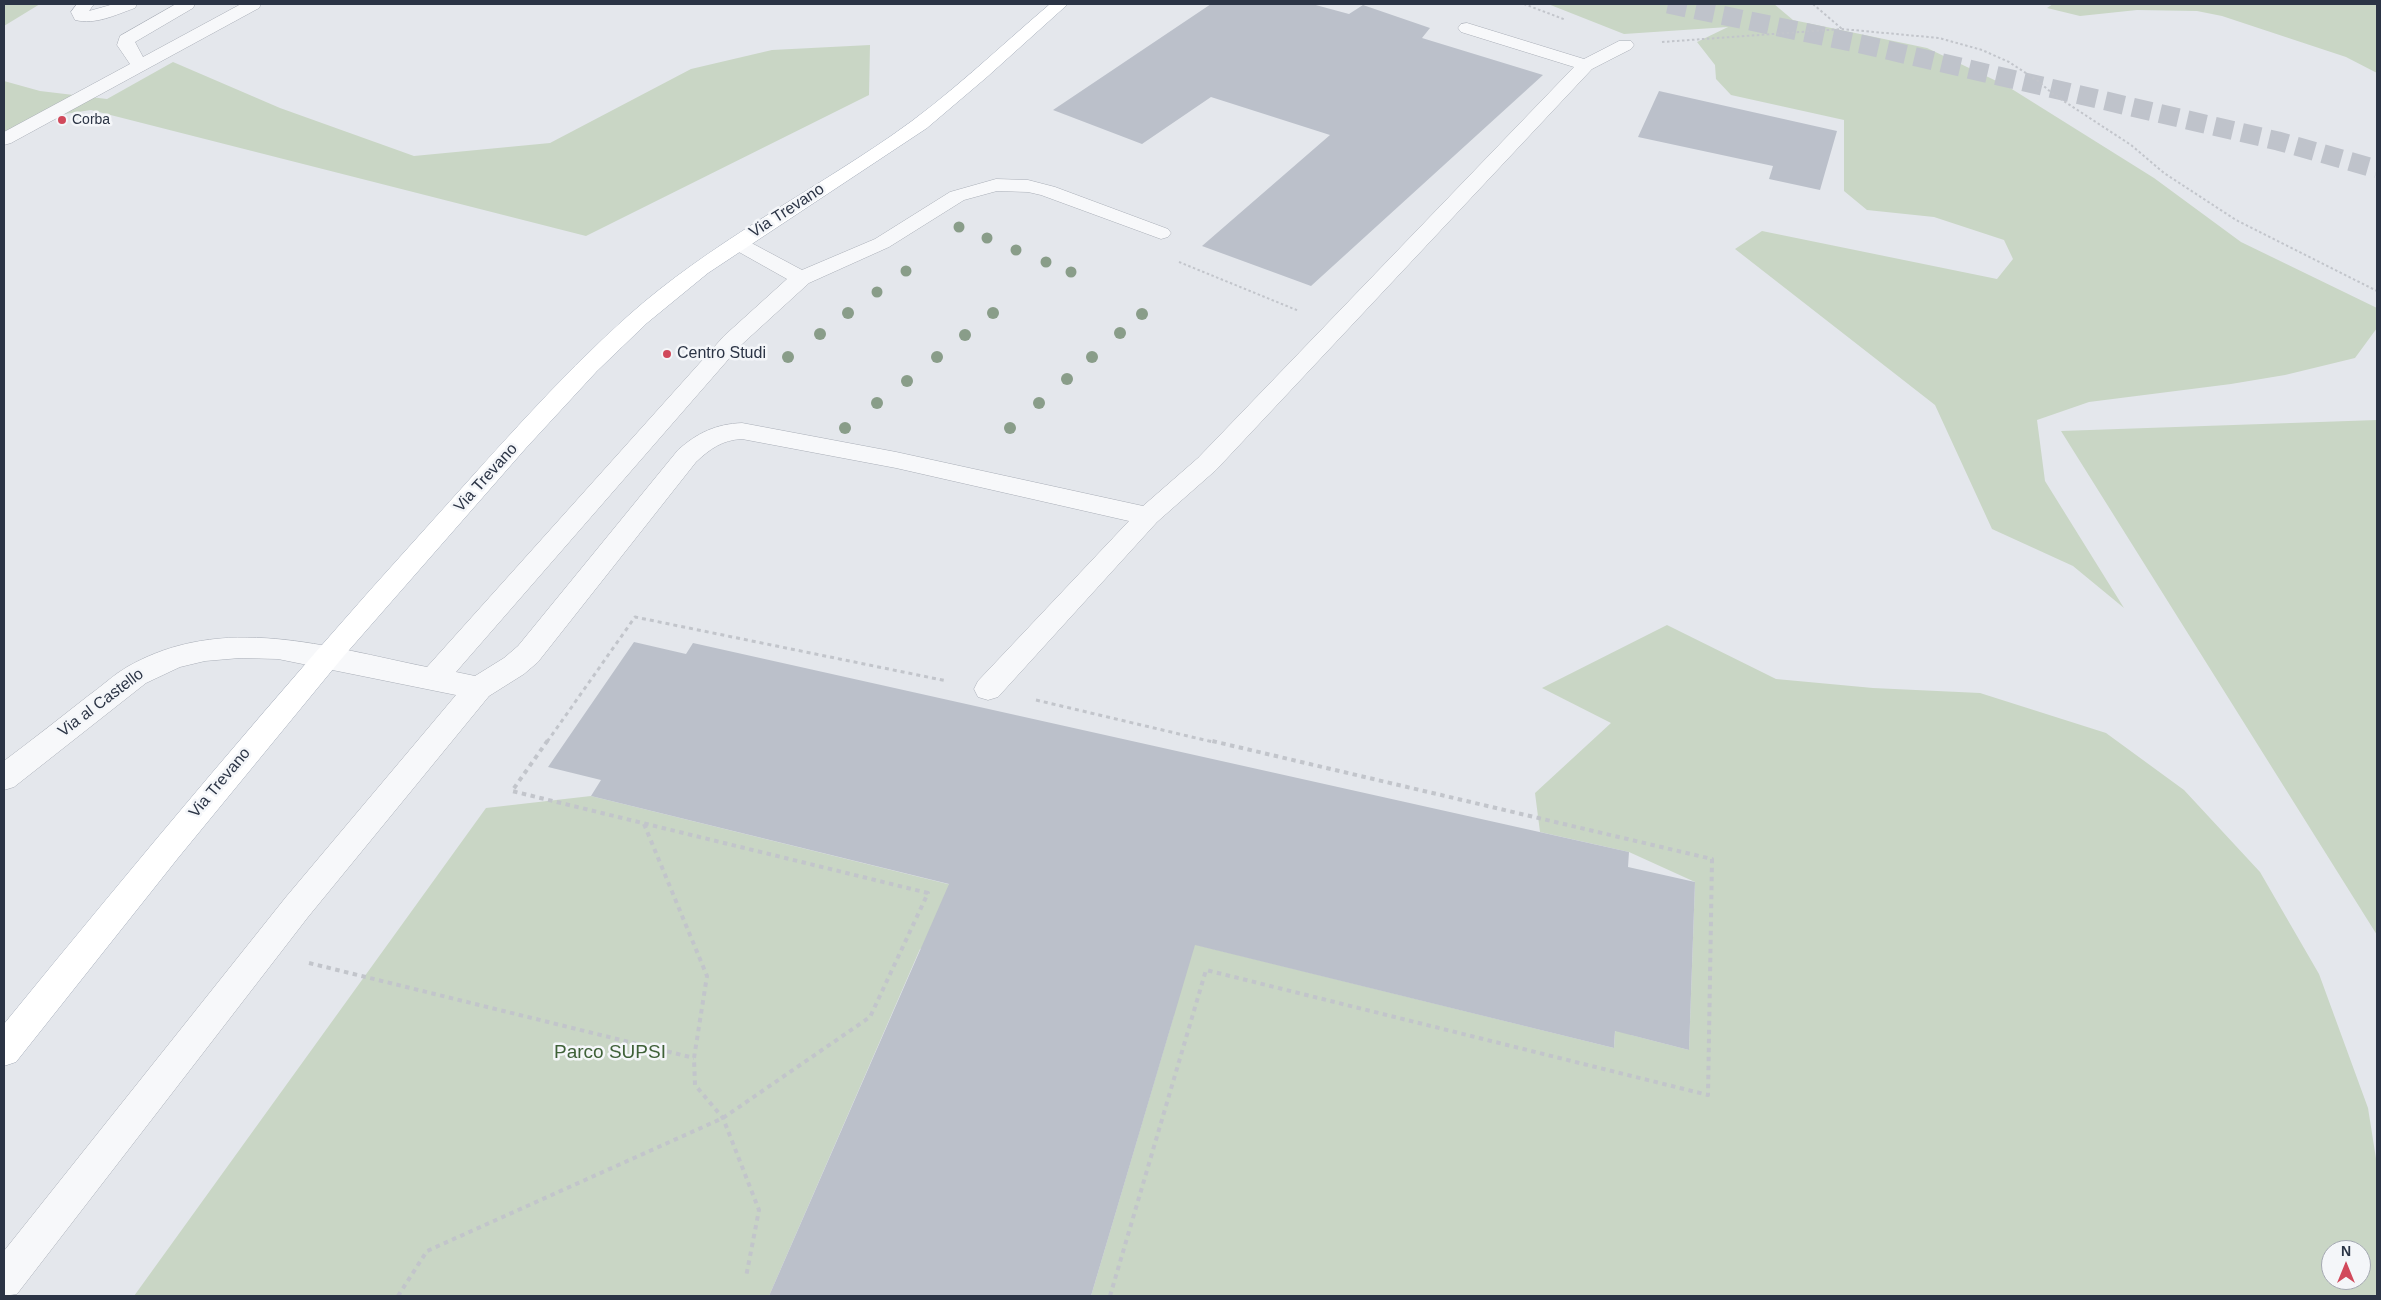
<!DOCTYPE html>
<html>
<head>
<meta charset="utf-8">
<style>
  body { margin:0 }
  #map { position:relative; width:2381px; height:1300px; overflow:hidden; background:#e4e7ec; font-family:Helvetica,sans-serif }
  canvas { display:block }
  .frame { position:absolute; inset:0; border:5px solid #2b3445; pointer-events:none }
  .north { position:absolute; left:2321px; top:1240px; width:50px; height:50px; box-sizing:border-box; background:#f4f6f9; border:1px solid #a4a8b1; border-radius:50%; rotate:0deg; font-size:14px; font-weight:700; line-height:20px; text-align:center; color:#2b3445 }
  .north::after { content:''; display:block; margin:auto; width:18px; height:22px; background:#d1495b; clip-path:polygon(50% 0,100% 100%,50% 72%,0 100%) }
</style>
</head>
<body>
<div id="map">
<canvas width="2381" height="1300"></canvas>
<div class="frame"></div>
<div class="north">N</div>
</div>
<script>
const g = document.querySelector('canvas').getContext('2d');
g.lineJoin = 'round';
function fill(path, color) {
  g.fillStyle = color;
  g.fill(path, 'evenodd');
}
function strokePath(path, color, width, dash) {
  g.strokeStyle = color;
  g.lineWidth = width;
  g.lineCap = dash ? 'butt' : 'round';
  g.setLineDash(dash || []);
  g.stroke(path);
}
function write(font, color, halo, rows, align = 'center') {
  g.font = font + ' Helvetica,sans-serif';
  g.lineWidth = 5;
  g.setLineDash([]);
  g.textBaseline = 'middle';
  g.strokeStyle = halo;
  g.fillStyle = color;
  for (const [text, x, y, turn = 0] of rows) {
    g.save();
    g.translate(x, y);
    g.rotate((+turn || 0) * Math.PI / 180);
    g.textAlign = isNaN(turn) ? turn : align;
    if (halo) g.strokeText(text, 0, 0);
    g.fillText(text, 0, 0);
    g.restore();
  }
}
fill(new Path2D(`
  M 4,4 L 40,4 L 4,26 Z
  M 1548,4 L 1774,4 L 1793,20 L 1927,48 L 2007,86 L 2154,178 L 2241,242 L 2377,308 L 2377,328 L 2355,358 L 2285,375 L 2231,384 L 2089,402 L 2037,420 L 2045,481 L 2124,608 L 2073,566 L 1992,529 L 1935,405 L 1735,249 L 1762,231 L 1997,279 L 2013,259 L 2004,240 L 1934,217 L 1867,210 L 1844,191 L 1844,120 L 1731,95 L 1716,79 L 1715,65 L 1697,42 L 1728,27 L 1624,34 Z
  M 2053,4 L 2377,4 L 2377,73 L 2346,57 L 2222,16 L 2197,11 L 2137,10 L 2080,16 L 2047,8 Z
  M 870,45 L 869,95 L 586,236 L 91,110 L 45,117 L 4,139 L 4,81 L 40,91 L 107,99 L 173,62 L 280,108 L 414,156 L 550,143 L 691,69 L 772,50 Z
  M 2377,420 L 2377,935 L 2061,431 Z
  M 1667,625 L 1776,679 L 1873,688 L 1980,693 L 2106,733 L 2184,790 L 2260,872 L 2319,974 L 2368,1108 L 2377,1165 L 2377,1296 L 1091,1296 L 1174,1015 L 1088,918 L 1614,1048 L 1620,965 L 1631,1035 L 1689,1050 L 1695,882 L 1629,852 L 1540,832 L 1535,793 L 1611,723 L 1542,688 ZM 2331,1250 L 2361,1250 L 2361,1280 L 2331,1280 Z
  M 591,796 L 1049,909 L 920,949 L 769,1296 L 134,1296 L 486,808 Z`), '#c9d6c5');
fill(new Path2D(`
  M 1211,4 L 1312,4 L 1349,14 L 1363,5 L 1430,28 L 1422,38 L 1543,75 L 1311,286 L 1202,246 L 1330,135 L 1211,97 L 1142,144 L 1053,110 Z
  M 1659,91 L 1837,131 L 1820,190 L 1769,179 L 1773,166 L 1638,137 Z
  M 634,642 L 686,654 L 693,643 L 1629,852 L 1628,867 L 1695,882 L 1689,1050 L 1615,1031 L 1614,1048 L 1195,945 L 1091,1296 L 769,1296 L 949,884 L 591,796 L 601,780 L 548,767 Z`), '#bbc0ca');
strokePath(new Path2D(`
  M 1668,4 L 1861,44 L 2278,141 L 2377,169`), '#bfc3cb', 19, [19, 9]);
const minor = new Path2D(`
  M 77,4 L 94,4 L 89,11 L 114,4 L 137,4 L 135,8 C 115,15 96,25 75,20 L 71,12 Z
  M 176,4 L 195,4 L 193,8 L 135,42 L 143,57 L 241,4 L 261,4 L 259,8 L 11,143 L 4,145 L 4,132 L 130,64 L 117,45 L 120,36 Z
  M 1467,23 L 1584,59 L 1619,41 L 1631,41 L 1634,45 L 1631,49 L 1592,69 L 1216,470 L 1157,522 L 998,697 L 988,700 L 978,697 L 974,689 L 978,681 L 1129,521 L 896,468 L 742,439 C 722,440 710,449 696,462 L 538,662 L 524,674 L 489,696 L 308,917 L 17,1294 L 4,1296 L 4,1251 L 286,897 L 456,695 L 278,659 L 240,658 L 205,661 L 180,667 L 146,683 L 14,787 L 4,790 L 4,761 C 32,740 60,718 88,696 C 101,687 113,675 127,667 C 223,612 327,647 427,667 L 724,336 L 787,279 L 730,247 L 727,243 L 730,239 L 737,237 L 744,239 L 802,270 L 875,239 L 950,192 L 996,179 L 1028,180 L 1055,187 L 1168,229 L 1171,233 L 1168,237 L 1161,239 L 1041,195 L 1028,192 L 997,191 L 964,200 L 889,247 L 809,283 L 740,346 L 456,672 L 475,676 L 504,658 L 518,646 L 678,450 C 697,433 716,424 742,423 L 896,452 L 1143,506 L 1198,458 L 1574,67 L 1461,32 L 1458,28 L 1461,24 Z`);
const major = new Path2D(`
  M 1050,4 L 1068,4 L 987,77 L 927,128 L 708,273 L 647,323 L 597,371 L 526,448 L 343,657 L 178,858 L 16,1062 L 4,1066 L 4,1024 C 141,856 280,689 425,529 C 491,456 556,380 629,315 C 709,244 804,196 891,136 C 948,97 998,48 1050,4 Z`);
strokePath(minor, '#a9aeb7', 1);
strokePath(major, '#a3abb8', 1);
strokePath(new Path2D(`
  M 1524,4 L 1566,20
  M 1813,4 L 1842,29
  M 1662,42 L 1842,29 L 1939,38 L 1982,50 L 2009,62 L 2038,81 L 2053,94 L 2131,145 L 2164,173 L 2236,220 L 2377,291
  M 1179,262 L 1299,311`), '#c2c5cb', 2, [2.5, 2.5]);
strokePath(new Path2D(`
  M 1036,700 L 1213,742
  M 547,742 L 635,617 L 947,681`), '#c2c5cb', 3, [4, 4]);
strokePath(new Path2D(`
  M 644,824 L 707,976 L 694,1058 L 695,1085 L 723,1118 L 759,1210 L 746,1277
  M 309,963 L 694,1058
  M 398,1296 L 427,1251 L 723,1118 L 870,1017 L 928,893 L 512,791 L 548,740
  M 1110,1296 L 1206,970 L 1708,1095 L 1712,859 L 1208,740`), '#c2c5cb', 4, [4.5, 4.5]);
fill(minor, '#f7f8fa');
fill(major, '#fff');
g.fillStyle = '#899d89';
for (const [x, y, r] of [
  [959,227,5.5],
  [987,238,5.5],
  [1016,250,5.5],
  [1046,262,5.5],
  [906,271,5.5],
  [1071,272,5.5],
  [877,292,5.5],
  [848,313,6],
  [993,313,6],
  [1142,314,6],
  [1120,333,6],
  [820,334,6],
  [965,335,6],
  [788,357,6],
  [937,357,6],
  [1092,357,6],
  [1067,379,6],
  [907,381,6],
  [877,403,6],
  [1039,403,6],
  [845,428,6],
  [1010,428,6]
]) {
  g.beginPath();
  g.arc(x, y, r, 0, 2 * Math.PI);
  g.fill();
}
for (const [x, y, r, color] of [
  [62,120,5,"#d1495b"],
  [667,354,5,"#d1495b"]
]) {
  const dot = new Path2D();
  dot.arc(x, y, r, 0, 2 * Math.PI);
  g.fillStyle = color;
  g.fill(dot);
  strokePath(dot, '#f4f6f9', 2);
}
write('14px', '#2b3445', '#f4f6f9', [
  ["Corba",72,120]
], 'left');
write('16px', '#2b3445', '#f4f6f9', [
  ["Via Trevano",787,211,-33],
  ["Via Trevano",486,478,-48],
  ["Via al Castello",101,703,-37],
  ["Via Trevano",220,783,-50]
]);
write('16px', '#2b3445', '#f4f6f9', [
  ["Centro Studi",677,354]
], 'left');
write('19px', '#3f6138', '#f4f6f9', [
  ["Parco SUPSI",610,1053]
]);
</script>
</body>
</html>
